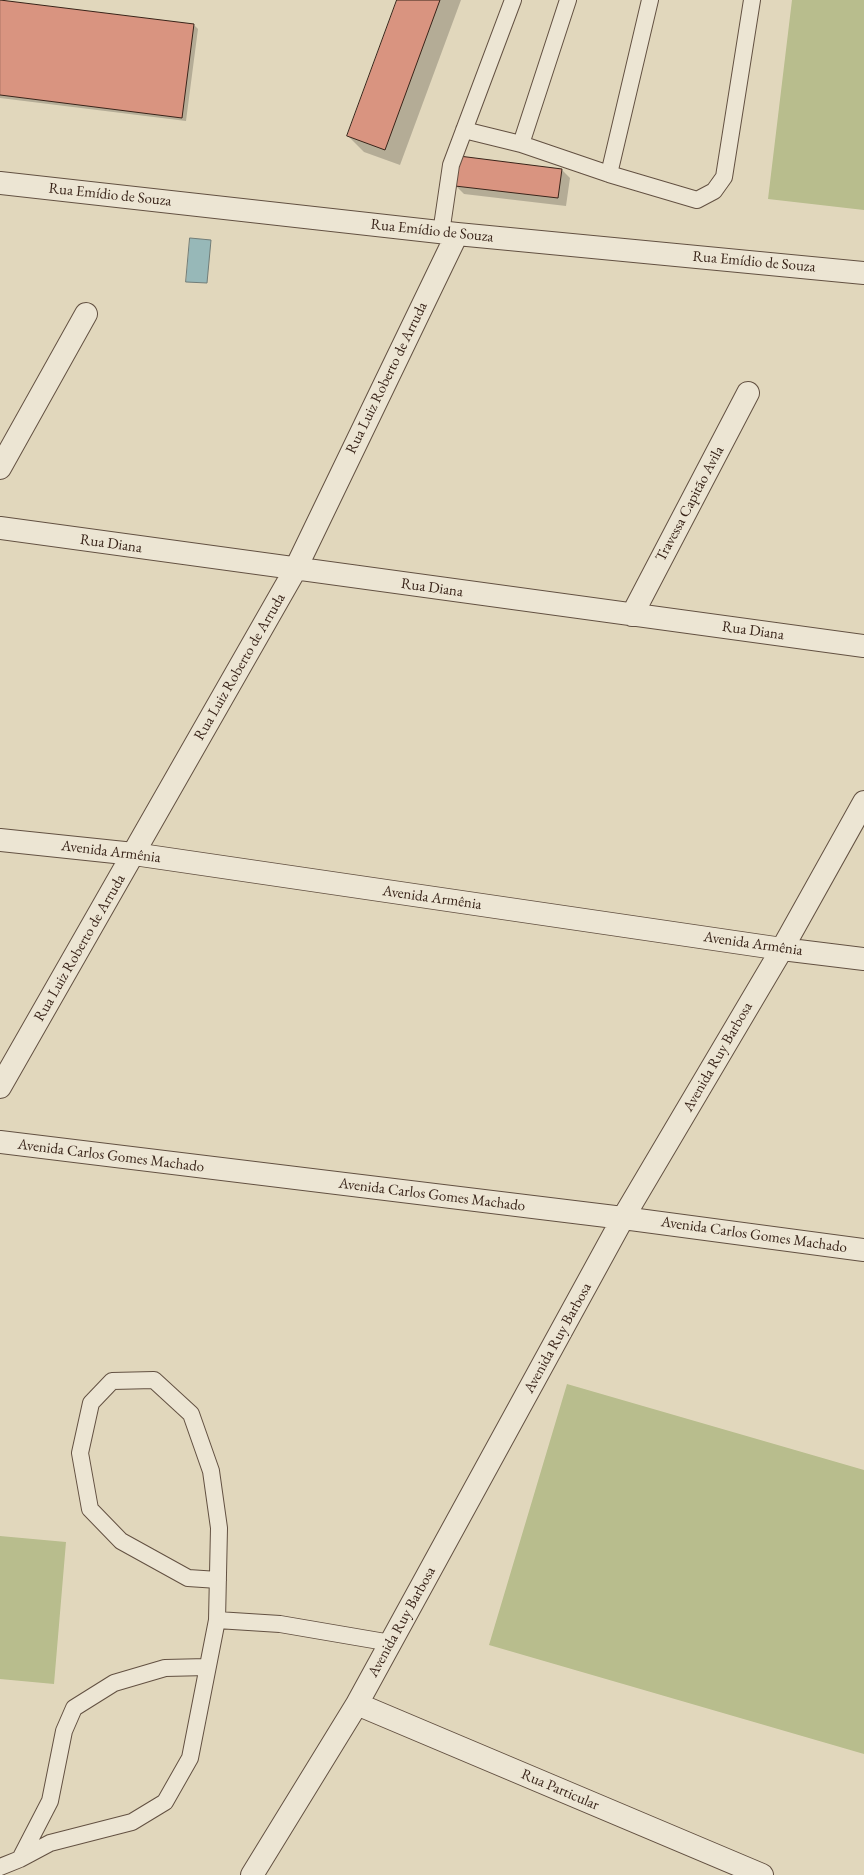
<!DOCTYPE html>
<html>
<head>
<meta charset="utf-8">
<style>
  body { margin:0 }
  canvas { display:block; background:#e1d7bc }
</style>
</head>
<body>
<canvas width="864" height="1875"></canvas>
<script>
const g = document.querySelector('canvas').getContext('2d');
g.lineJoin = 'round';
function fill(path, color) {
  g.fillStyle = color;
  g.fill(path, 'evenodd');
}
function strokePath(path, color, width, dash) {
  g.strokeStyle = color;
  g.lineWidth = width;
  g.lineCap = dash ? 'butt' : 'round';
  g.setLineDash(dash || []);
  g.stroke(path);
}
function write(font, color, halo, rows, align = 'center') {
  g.font = font + ' "EB Garamond",serif';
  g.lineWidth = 3.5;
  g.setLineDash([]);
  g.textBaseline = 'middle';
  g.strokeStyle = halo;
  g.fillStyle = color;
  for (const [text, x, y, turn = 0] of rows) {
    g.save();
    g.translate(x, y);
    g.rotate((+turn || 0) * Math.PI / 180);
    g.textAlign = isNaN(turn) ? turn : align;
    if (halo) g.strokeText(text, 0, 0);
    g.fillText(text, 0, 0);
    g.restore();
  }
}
fill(new Path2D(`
  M 792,0 L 864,0 L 864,210 L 768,199 Z
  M 567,1384 L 864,1470 L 864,1754 L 489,1645 Z
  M 0,1536 L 66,1542 L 54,1684 L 0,1679 Z`), '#b8bd8d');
const water = new Path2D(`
  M 190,238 L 211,240 L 207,283 L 186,282 Z`);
fill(water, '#97b8b8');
strokePath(water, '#717d78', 1);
fill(new Path2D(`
  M 398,0 L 461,0 L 400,165 L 364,152 L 348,136 Z
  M 0,1 L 194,25 L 198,29 L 186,121 L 0,98 Z
  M 562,170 L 570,178 L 566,206 L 464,194 L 456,186 Z`), '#0003');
const building = new Path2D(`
  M 0,0 L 194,24 L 182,118 L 0,95 Z
  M 397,0 L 440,0 L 385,150 L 347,136 Z
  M 459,156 L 562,169 L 558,198 L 455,186 Z`);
fill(building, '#d99480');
strokePath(building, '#392419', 1);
const service = new Path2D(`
  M 568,0 L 521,144 L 609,174 L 697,200 L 714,191 L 724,177 L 752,0
  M 464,130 L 521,144
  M 609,174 L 650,0
  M 441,233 L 451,165 L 513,0
  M 217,1620 L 219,1528 L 211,1471 L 191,1414 L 154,1380 L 112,1381 L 91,1403 L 80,1453 L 90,1509 L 121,1541 L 188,1578 L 218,1580
  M 20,1859 L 50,1801 L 64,1731 L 74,1708 L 114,1683 L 165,1668 L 207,1667
  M 0,1867 L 20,1859 L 50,1843 L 132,1822 L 165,1802 L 190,1758 L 217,1620 L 280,1624 L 391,1643`);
const minor = new Path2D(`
  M 0,183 L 457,234 L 864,273
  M 0,468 L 86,314
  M 0,528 L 864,646
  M 632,615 L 748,393
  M 0,840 L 134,854 L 782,949 L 864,959
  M 0,1087 L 295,570 L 457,234
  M 0,1142 L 623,1218 L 864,1250
  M 357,1704 L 762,1875
  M 252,1875 L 357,1704 L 623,1218 L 782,949 L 864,802`);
strokePath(service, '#635142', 18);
strokePath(minor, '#635142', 24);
strokePath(service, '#ece5d3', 16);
strokePath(minor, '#ece5d3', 22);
write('15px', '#392419', '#ece5d3', [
  ["Rua Emídio de Souza",110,195,6],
  ["Rua Emídio de Souza",432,231,6],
  ["Rua Emídio de Souza",754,262,5],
  ["Rua Luiz Roberto de Arruda",387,378,-64],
  ["Travessa Capitão Avila",690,504,-62],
  ["Rua Diana",111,544,8],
  ["Rua Diana",432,588,8],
  ["Rua Diana",753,631,8],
  ["Rua Luiz Roberto de Arruda",240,667,-60],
  ["Avenida Armênia",111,852,7],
  ["Avenida Armênia",432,898,8],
  ["Avenida Armênia",753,944,8],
  ["Rua Luiz Roberto de Arruda",80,948,-60],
  ["Avenida Ruy Barbosa",718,1057,-60],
  ["Avenida Carlos Gomes Machado",111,1156,7],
  ["Avenida Carlos Gomes Machado",432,1195,7],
  ["Avenida Carlos Gomes Machado",754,1235,8],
  ["Avenida Ruy Barbosa",558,1338,-61],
  ["Avenida Ruy Barbosa",402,1622,-61],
  ["Rua Particular",560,1790,23]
]);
</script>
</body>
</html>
